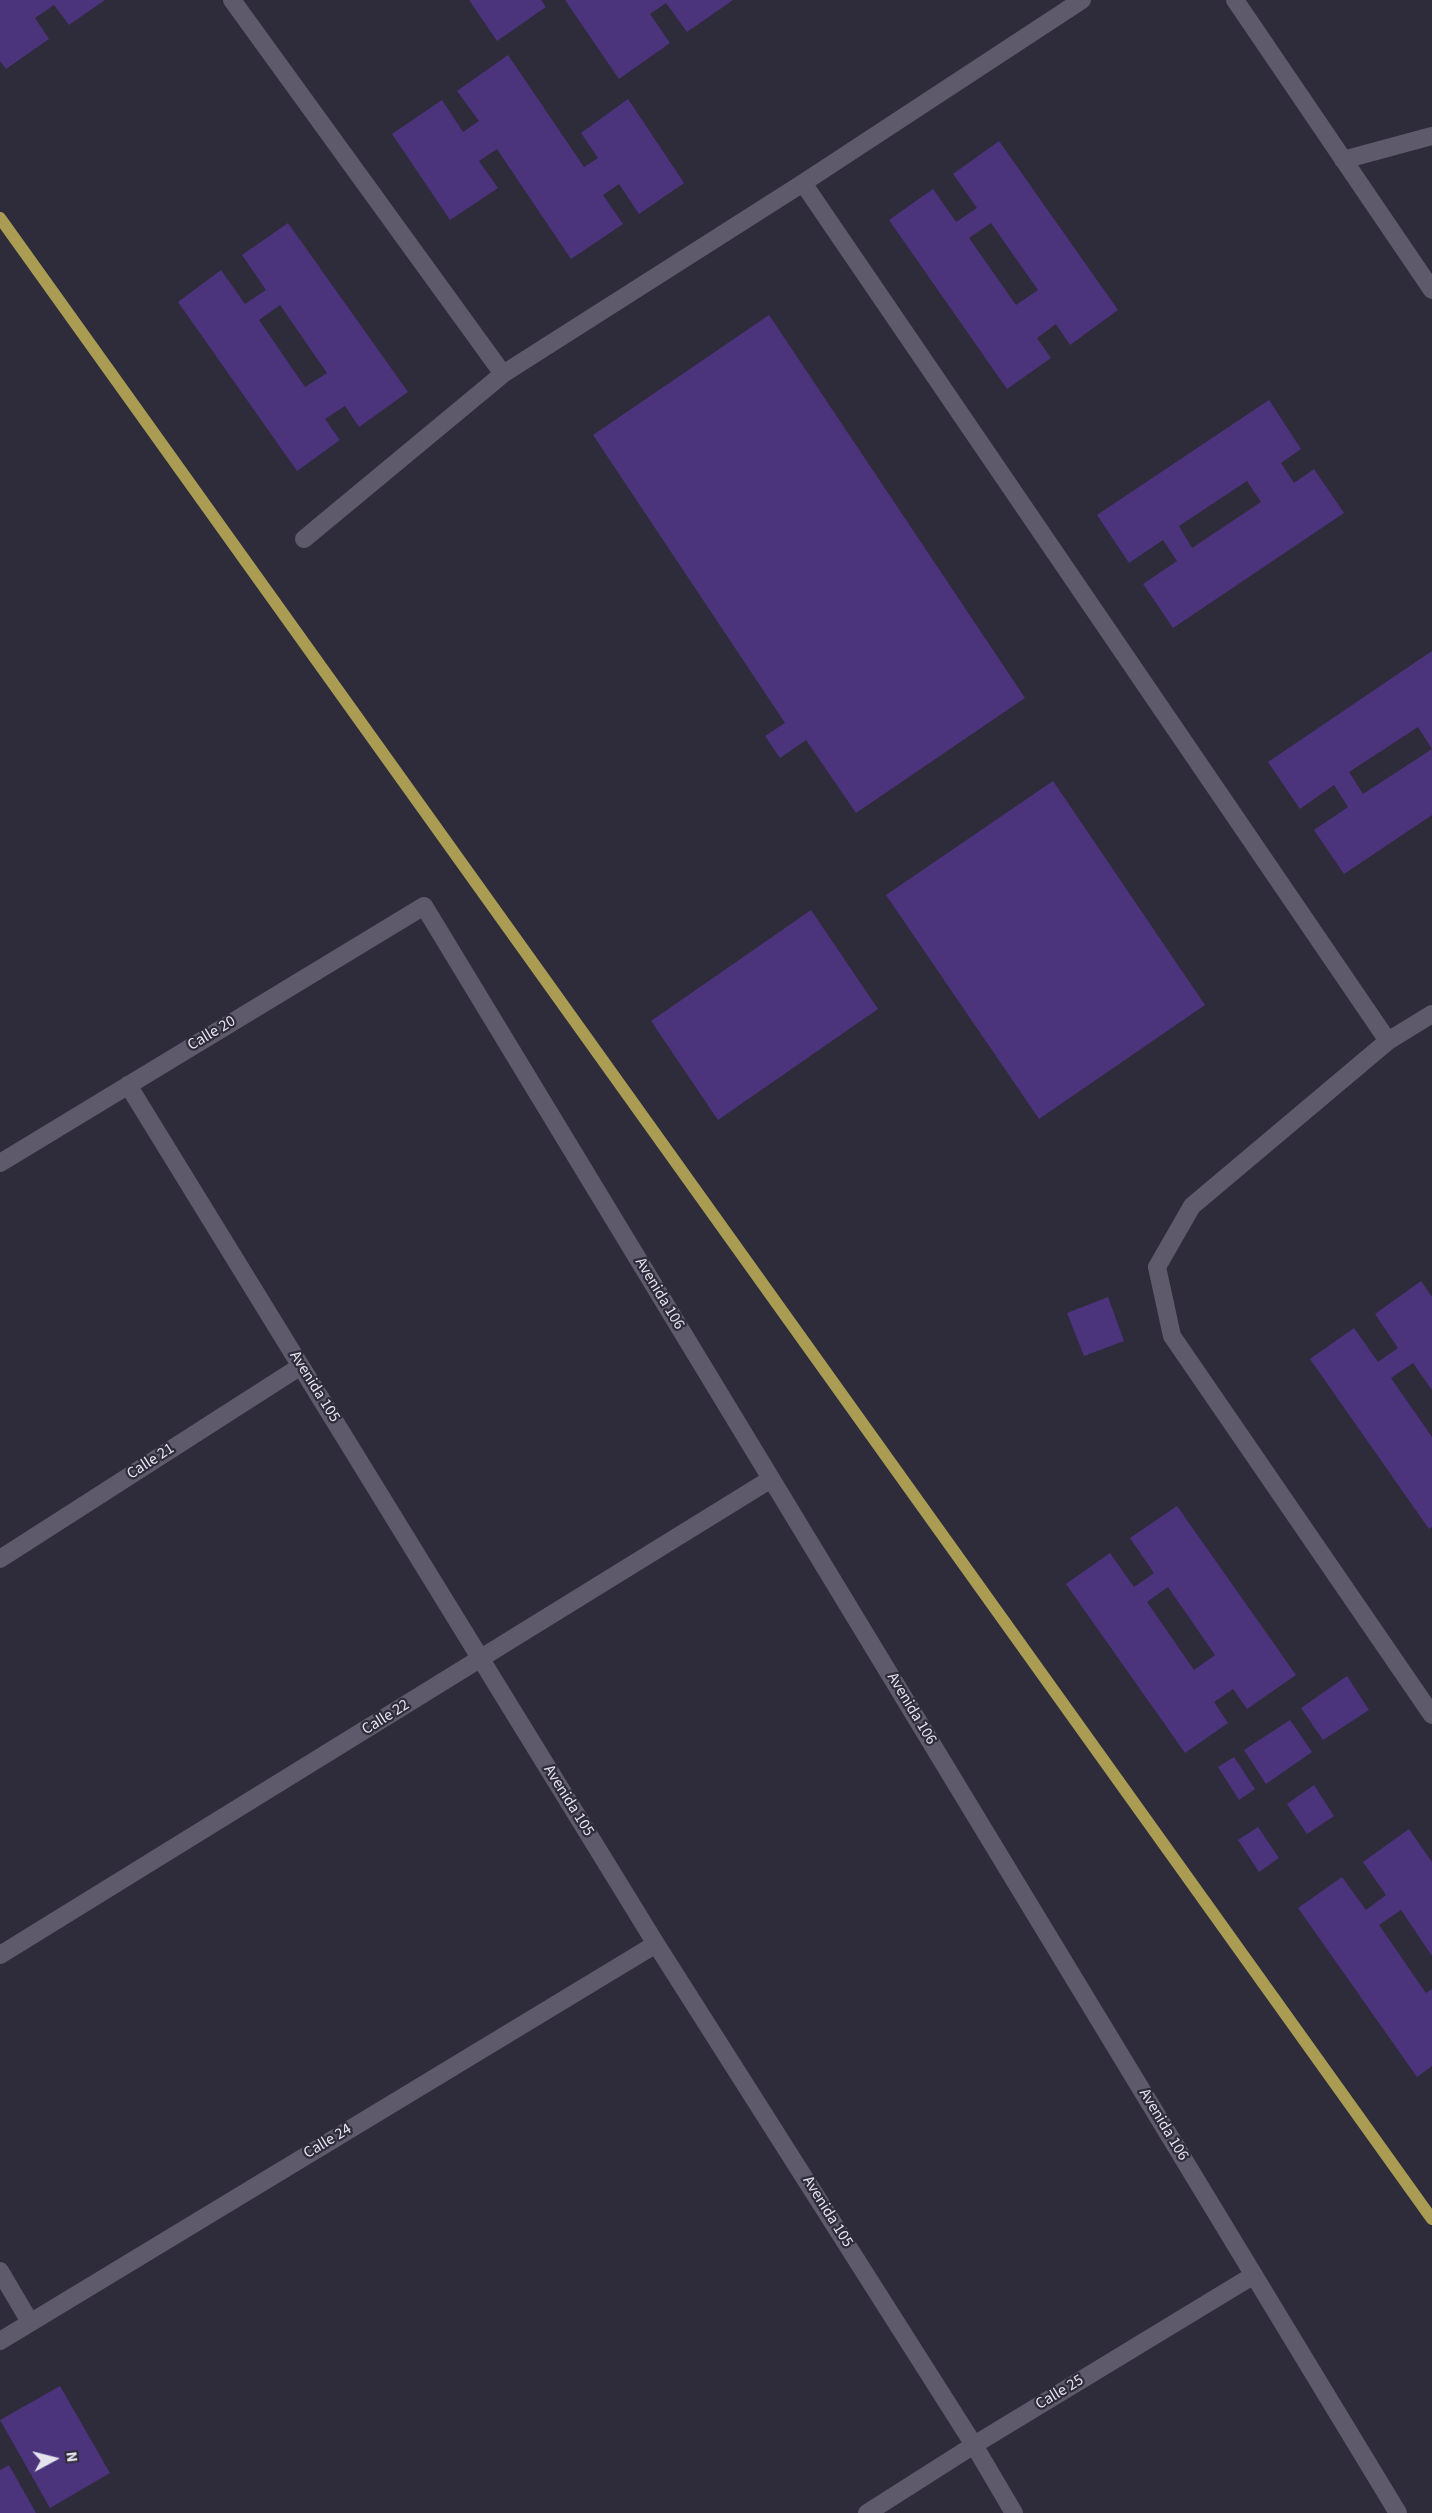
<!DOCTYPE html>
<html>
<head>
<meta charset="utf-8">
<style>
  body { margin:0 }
  #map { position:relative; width:1432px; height:2513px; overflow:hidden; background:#2e2b3a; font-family:"Source Sans 3",sans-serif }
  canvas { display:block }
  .north { position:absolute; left:24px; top:2429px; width:60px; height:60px; -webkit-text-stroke:4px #2e2b3a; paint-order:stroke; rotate:83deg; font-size:16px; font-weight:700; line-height:24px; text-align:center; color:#e5e3ed }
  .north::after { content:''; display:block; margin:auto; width:21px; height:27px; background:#e5e3ed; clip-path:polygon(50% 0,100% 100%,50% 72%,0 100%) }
</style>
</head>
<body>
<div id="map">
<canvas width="1432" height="2513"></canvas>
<div class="north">N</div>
</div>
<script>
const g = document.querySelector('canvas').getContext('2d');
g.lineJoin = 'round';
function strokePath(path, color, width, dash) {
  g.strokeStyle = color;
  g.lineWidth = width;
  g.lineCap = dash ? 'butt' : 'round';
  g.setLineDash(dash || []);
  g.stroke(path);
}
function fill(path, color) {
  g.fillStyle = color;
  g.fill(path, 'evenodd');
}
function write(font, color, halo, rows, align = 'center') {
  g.font = font + ' "Source Sans 3",sans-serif';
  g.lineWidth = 4.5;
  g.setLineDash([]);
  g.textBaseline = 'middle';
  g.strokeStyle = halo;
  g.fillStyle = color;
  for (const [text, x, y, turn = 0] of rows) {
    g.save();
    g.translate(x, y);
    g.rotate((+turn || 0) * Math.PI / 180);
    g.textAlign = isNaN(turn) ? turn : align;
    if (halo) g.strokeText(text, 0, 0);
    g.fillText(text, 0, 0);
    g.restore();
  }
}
strokePath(new Path2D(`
  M 0,218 L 1432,2219`), '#aa9c52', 12);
fill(new Path2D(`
  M 0,0 L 105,0 L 69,25 L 54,5 L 35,18 L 49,39 L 6,69 L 0,61 Z
  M 469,0 L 541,0 L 546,7 L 497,41 Z
  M 565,0 L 733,0 L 687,32 L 666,3 L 650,14 L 670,43 L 619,79 Z
  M 508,55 L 584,167 L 598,158 L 581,133 L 628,99 L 684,183 L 639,214 L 619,184 L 603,195 L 623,224 L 571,259 L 497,149 L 479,161 L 498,188 L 450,220 L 392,134 L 442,100 L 463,132 L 479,121 L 457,91 Z
  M 999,141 L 1118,310 L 1070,345 L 1056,324 L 1037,338 L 1051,358 L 1007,389 L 889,220 L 933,189 L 956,222 L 977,208 L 953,174 ZM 991,223 L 1038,290 L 1016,305 L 969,238 Z
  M 288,223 L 408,392 L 359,427 L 345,406 L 325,419 L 340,440 L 297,471 L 178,302 L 221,270 L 245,304 L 266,290 L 242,255 ZM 280,305 L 327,373 L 305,387 L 259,320 Z
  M 769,315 L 1025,698 L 856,813 L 806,740 L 780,758 L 765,736 L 785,723 L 593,435 Z
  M 1269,400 L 1301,449 L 1281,463 L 1294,483 L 1314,469 L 1344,513 L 1173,628 L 1143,584 L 1177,561 L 1163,540 L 1129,563 L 1097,515 ZM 1247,481 L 1261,502 L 1192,548 L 1179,526 Z
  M 1432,651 L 1432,815 L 1344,874 L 1314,830 L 1348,807 L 1334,785 L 1300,809 L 1268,762 ZM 1418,727 L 1432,749 L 1363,794 L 1349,772 Z
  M 1053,781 L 1205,1005 L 1039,1119 L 886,895 Z
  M 811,910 L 878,1009 L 718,1120 L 651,1021 Z
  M 1421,1281 L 1432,1297 L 1432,1390 L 1413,1363 L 1391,1378 L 1432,1437 L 1432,1527 L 1429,1529 L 1310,1359 L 1354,1328 L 1378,1362 L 1398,1348 L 1375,1314 Z
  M 1108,1297 L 1124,1341 L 1084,1356 L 1067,1313 Z
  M 1177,1506 L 1296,1675 L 1247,1709 L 1233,1689 L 1214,1702 L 1228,1723 L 1185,1753 L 1066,1584 L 1110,1553 L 1134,1587 L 1154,1573 L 1130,1538 ZM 1168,1587 L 1215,1655 L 1194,1670 L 1147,1602 Z
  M 1347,1676 L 1369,1710 L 1323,1740 L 1301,1708 Z
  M 1290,1720 L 1312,1752 L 1266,1784 L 1244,1750 Z
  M 1234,1757 L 1255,1789 L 1239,1800 L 1218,1767 Z
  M 1314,1785 L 1334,1816 L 1307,1834 L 1287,1804 Z
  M 1258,1827 L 1279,1858 L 1259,1872 L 1238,1840 Z
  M 1409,1829 L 1432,1862 L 1432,1956 L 1401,1910 L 1379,1925 L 1426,1993 L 1432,1989 L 1432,2066 L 1417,2077 L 1298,1908 L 1342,1877 L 1366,1910 L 1386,1895 L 1363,1862 Z
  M 60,2386 L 110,2473 L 50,2508 L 0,2420 Z
  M 9,2465 L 36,2513 L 0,2513 L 0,2470 Z`), '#4c347c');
strokePath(new Path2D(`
  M 232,0 L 503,374
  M 1235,0 L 1432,290
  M 1343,160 L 1432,136
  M 803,183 L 1388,1041
  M 304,539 L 503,374 L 803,183 L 1082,0
  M 1432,1014 L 1388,1041 L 1192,1206 L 1157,1267 L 1172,1336 L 1432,1715
  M 128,1085 L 656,1944 L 974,2445 L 1014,2513
  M 0,1163 L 424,906 L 1398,2513
  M 0,1559 L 301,1366
  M 0,1955 L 771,1479
  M 0,2271 L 30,2322
  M 0,2341 L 656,1944
  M 867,2513 L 974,2445 L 1254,2275`), '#5e5a6b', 18);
write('16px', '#e5e3ed', '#2e2b3a', [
  ["Calle 20",212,1034,-31],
  ["Avenida 106",659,1294,59],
  ["Avenida 105",314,1387,58],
  ["Calle 21",151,1462,-33],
  ["Avenida 106",911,1709,59],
  ["Calle 22",386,1718,-32],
  ["Avenida 105",568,1801,58],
  ["Avenida 106",1163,2125,59],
  ["Calle 24",328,2142,-31],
  ["Avenida 105",827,2212,58],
  ["Calle 25",1060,2393,-31]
]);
</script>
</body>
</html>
